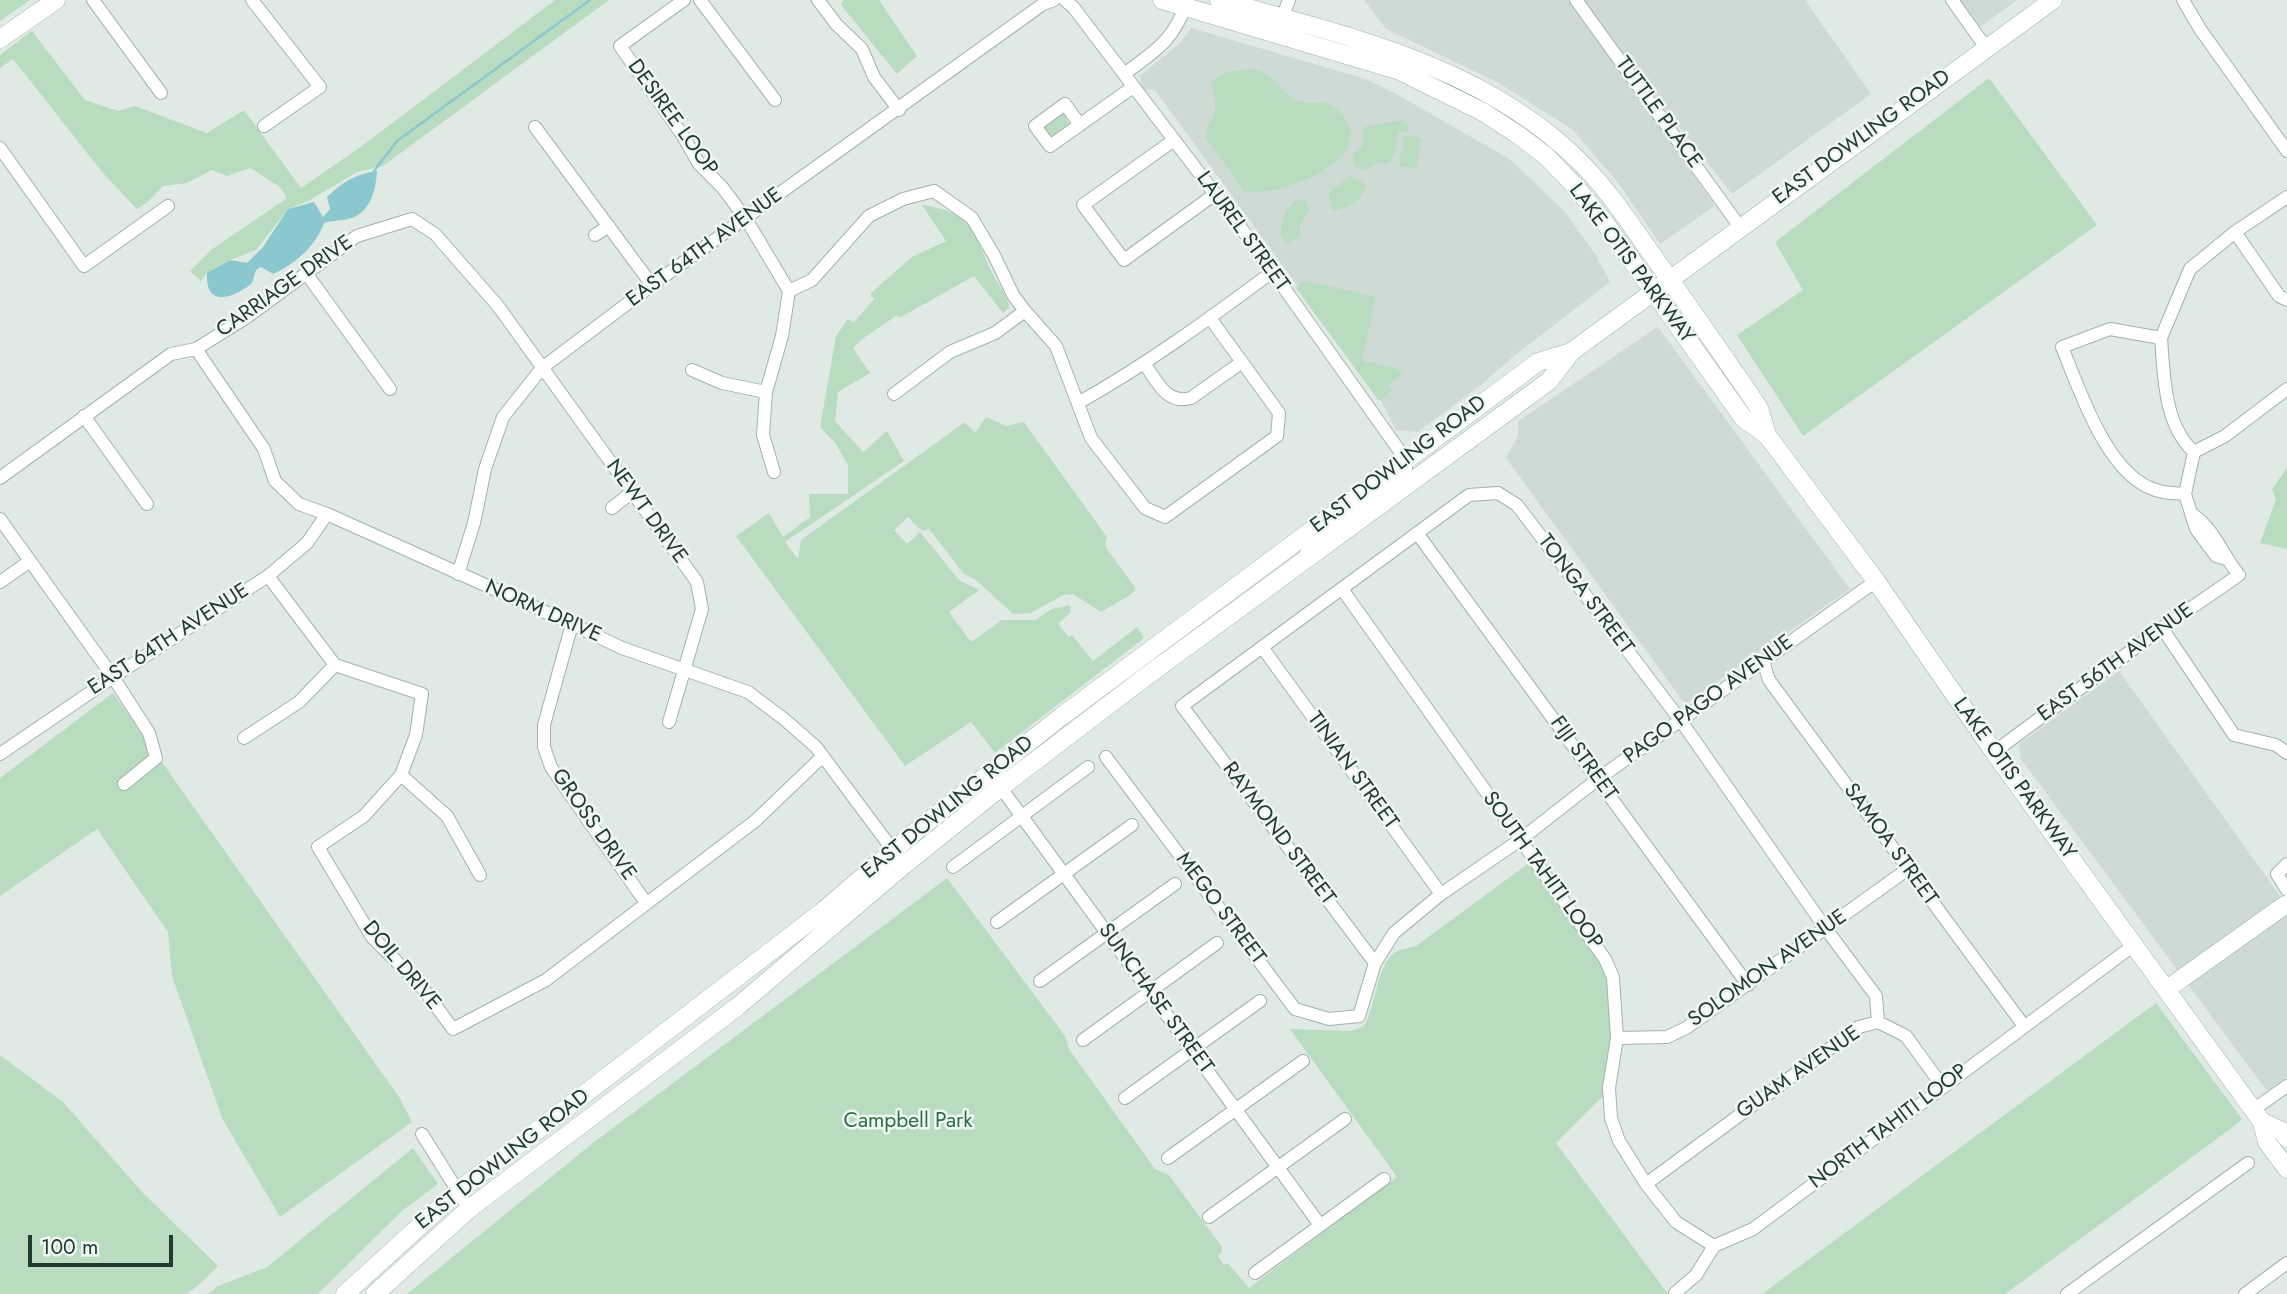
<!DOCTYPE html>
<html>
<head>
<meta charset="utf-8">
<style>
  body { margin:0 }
  #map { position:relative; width:2287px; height:1294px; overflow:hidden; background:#e0eae5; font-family:Jost,sans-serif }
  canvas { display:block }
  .scale { position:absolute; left:28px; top:1235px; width:145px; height:32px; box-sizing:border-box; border:4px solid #213a32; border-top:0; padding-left:9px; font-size:21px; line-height:24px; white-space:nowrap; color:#213a32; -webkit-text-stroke:5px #f0f7f3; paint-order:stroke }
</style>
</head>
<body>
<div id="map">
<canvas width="2287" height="1294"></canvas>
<div class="scale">100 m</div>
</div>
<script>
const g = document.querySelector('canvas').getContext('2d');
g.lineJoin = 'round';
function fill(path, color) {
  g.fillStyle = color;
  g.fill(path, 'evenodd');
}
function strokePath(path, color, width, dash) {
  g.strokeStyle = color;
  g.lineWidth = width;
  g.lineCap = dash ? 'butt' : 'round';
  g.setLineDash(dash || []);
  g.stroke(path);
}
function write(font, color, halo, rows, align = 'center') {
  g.font = font + ' Jost,sans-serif';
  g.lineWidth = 5;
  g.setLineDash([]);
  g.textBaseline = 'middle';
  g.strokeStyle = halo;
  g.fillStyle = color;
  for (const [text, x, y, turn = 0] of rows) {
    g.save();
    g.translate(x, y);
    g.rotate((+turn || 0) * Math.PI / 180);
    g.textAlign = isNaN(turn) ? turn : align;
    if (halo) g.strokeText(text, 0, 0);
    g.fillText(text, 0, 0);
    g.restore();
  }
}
fill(new Path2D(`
  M 1364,0 L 1805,0 L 1871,94 L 1732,194 L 1645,84 L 1634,90 L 1715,206 L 1660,244 L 1619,184 L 1573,130 L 1499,83 L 1386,29 Z
  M 1960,0 L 2017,0 L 1980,27 Z
  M 1191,28 L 1366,79 L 1398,95 L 1511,160 L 1565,212 L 1595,254 L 1610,282 L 1514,356 L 1481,385 L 1418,432 L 1396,430 L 1381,401 L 1155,90 L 1142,89 L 1140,76 L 1180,43 Z
  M 1658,327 L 1850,589 L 1685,704 L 1506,458 L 1518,436 L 1518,421 Z
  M 2119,671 L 2287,906 L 2287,1077 L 2267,1091 L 2021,759 L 2019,744 Z`), '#cedad4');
fill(new Path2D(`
  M 0,0 L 30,0 L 0,21 Z
  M 555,0 L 609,0 L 383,166 L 357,172 L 310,200 L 288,209 L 256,250 L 230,260 L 207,273 L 201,281 L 190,271 L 211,250 L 287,198 L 280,187 L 250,168 L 227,176 L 212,170 L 187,183 L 163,186 L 149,201 L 137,209 L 102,172 L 13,59 L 0,68 L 0,55 L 32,31 L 85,100 L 118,111 L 135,106 L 207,133 L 244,110 L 301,188 L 362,146 Z
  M 843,0 L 879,0 L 917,56 L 897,74 L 841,5 Z
  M 1234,70 C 1241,71 1249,69 1255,70 C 1272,72 1280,91 1294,99 C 1307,106 1323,98 1335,108 C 1392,156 1278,199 1244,191 L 1206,138 C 1205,126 1214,120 1215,110 C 1219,87 1195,84 1234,70 Z
  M 1989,78 L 2097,225 L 1803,436 L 1737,335 L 1803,290 L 1775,242 Z
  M 1064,113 L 1069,125 L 1054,136 L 1050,135 L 1044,127 L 1052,117 Z
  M 1402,120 L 1408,125 L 1407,132 L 1399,132 L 1395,152 L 1389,163 L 1379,162 L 1363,171 L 1353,164 L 1353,154 L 1363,147 L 1362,132 L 1364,127 Z
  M 1404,135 L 1421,138 L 1416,169 L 1399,166 Z
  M 1351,176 L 1367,185 C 1360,202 1349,208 1331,211 L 1329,192 Z
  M 1305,200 L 1310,210 C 1302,219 1299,224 1300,236 L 1288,244 L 1281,236 C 1281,220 1283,212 1295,201 Z
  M 922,205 C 976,212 974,237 995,278 C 1000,288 1009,297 1009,308 L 1003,313 L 974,276 L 901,317 L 896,316 L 862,339 L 853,348 L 870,373 L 838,392 L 835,421 L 863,452 L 887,431 L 904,461 L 785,542 L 798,559 L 801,540 L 965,422 L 975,433 L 986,417 L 1006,426 L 1024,422 L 1107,537 L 1105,546 L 1136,589 L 1130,595 L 1101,612 L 1073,594 L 1063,595 L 1031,613 L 1013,614 L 976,580 L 964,574 L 929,529 L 922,531 L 908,517 L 894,530 L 907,544 L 920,532 L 959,580 L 979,590 L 949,612 L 971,642 L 1002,620 L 1035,620 L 1052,609 L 1070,605 L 1071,612 L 1058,624 L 1069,637 L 1072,635 L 1093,661 L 1137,627 L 1144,638 L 995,753 L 971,722 L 905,766 L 736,536 L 769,513 L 783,537 L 810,517 L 809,494 L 848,494 L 848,465 L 835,443 L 820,427 L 836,336 L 848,319 L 854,322 L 874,299 L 870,294 L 912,257 L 946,241 Z
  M 1304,281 L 1376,297 L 1362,361 L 1398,369 L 1402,374 L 1388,385 L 1392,391 L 1379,401 L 1296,288 Z
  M 2287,468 L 2287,549 L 2260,543 L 2276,499 L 2272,489 Z
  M 113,693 L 399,1097 L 412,1122 L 280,1217 L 222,1118 L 172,976 L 168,932 L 97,829 L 0,896 L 0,778 Z
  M 1529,863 L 1606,970 L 1616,1035 L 1604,1095 L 1556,1143 L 1668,1294 L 407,1294 L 593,1143 L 947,878 L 1065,1036 L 1069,1049 L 1155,1169 L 1169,1175 L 1222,1247 L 1221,1253 L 1218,1256 L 1224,1265 L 1228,1263 L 1249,1288 L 1397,1177 L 1290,1029 L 1351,1031 L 1364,1026 C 1376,1006 1376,968 1394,953 C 1399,949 1410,948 1416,946 Z
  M 2156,1003 L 2242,1119 L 2233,1127 L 2005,1294 L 1762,1294 Z
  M 0,1055 L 63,1102 L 143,1193 L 218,1266 L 200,1284 L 186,1294 L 0,1294 Z
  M 413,1148 L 438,1184 L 403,1210 L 318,1294 L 208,1294 L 218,1286 L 267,1267 Z`), '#b9dbc0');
fill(new Path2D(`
  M 377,171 C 376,189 371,211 352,218 C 342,221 333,220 324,223 C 315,247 295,264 273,274 L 261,267 L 256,270 L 252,283 C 233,299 205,308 207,273 L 230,260 L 247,263 L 263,247 L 288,209 L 314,202 L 323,217 L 330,209 L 327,197 C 342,182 356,174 377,171 Z`), '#8ac8ce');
strokePath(new Path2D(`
  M 374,171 L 397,141 L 590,0`), '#8ac8ce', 2.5);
const street = new Path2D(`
  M 93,0 L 161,93
  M 252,0 L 320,87 L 264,126
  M 684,0 L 620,46 L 683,136 L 699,164 L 722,187 L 746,219 L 789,291 L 782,336 L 766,392 L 763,435 L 774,472
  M 700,0 L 775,100
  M 818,0 L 836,24 L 862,49 L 874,77 L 899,110
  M 1065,0 L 1074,8 L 1250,240 L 1406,460 L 1406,469 L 1399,480 L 1323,534 L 1314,542 L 1305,555
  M 1576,0 L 1740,227
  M 1952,0 L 1987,49
  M 2183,0 L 2200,29 L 2287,151
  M 1282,18 L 1289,0
  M 1124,74 C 1158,49 1173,41 1188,0
  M 1080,125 L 1065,104 L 1035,126 L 1050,146 L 1133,87
  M 535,127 L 652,285
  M 1174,140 L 1083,205 L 1124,260 L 1215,194
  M 0,148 L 84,266 L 168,206
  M 2235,232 L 2287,197
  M 595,235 L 609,226
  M 306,273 L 390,389
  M 789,291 L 812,280 L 869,216 L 903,199 L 934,191 L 972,218 L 995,257 L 1013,295 L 1025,311 L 1056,346 L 1091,438 L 1145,508 L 1165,517 L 1277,436 L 1279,413 L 1210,318
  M 2161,338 L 2190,269 L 2235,232 L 2279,296 L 2287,300
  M 196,349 L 264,449 L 275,481 L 299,504 L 327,514 L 572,624 L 622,648 L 748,692 L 784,719 L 816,747 L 898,857
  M 1144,363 C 1157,381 1166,405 1191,398 L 1242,362
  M 692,370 L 722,383 L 766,392
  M 894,394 L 950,352 L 995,333 L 1025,311
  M 1078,403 C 1146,365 1209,319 1272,272
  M 84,416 L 147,504
  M 0,478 L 171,354 L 196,349 L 247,317 L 357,236 L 412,219 L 435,234 L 498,306 L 697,582 L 702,609 L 669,722
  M 2185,494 C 2172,493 2160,493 2148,487 C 2105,467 2079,389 2062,347 L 2110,329 L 2161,338 C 2164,376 2164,425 2194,452
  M 612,508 L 632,492
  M 0,519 L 113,677 L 149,733 L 156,758 L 124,784
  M 1417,533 L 1748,985
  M 2226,559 L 2216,556 L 2196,529 L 2185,494 L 2194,452 L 2225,436 L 2287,389
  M 458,574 L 474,523 L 485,469 L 503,417 L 542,368 L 652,285 L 1043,4 L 1054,0
  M 268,576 L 335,665 L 422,694 L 416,735 L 401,775 L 364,816 L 318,847 L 372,937 L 421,986 L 453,1029 L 546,980 L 755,821 L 823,756
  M 0,582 L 30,561
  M 1342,589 L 1605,959 L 1613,977 L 1617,1038 L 1609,1088 L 1611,1118 L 1619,1141 L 1646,1184 L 1676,1222 L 1714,1246 L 1753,1229 L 2134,945
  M 572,624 L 544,725 L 544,747 L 551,767 L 646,903
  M 2162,628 L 2234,735 L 2276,745 L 2287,753
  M 1262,647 L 1441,894
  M 1763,661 L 1769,680 L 2024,1026
  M 244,738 L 299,702 L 335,665
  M 1994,752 L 2162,628 L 2239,575 C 2221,553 2216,531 2192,514
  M 0,754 L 113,677 L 268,576 L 307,543 L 327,514
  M 1106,757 L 1295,1009 L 1329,1019 L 1359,1016 L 1375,963 L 1394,933 L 1441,894 L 1520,840 L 1598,779 L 1876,581
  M 401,775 L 447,816 L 480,875
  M 996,781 L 1320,1225
  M 2287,864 L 2277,874 L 2287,890
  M 953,867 L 1088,767
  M 997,922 L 1132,825
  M 1375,963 L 1182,706 L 1469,495 L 1498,493 L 1517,505 L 1681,721 L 1826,929 L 1876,996 L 1878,1022
  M 1040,981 L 1175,884
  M 1617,1038 L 1667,1037 L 1686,1028 L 1908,869
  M 1083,1040 L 1217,943
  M 1125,1098 L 1260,1001
  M 2253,1110 L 2287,1086
  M 422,1134 L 469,1209
  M 1168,1158 L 1303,1061
  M 1646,1184 L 1859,1027 L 1878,1022 L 1906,1036 L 1943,1087
  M 1209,1217 L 1345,1119
  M 1255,1273 L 1384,1179
  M 1675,1293 L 1696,1275 L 1714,1246
  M 2067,1294 L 2248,1163
  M 2245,1294 L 2287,1263`);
const secondary = new Path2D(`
  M 1162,0 L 1400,71 L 1483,112 L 1517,134 L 1546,156 L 1574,185 L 1605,223 L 1744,419 L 1767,435 L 1876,581 L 1994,752 L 2262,1122 L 2267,1142 L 2287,1169
  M 1219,0 C 1347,36 1486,66 1582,164 C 1609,191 1631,225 1653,256 C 1689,306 1724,357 1759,408 L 1767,435
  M 0,39 L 56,0
  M 2167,989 L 2285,905
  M 2262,1122 L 2282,1131 L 2287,1138
  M 345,1294 L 458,1191 L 822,912 L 916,831 L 1062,716 L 1538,362 L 1571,352
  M 375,1294 L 469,1209 L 737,1007 L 904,865 L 1001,787 L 1144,678 L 1549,381 L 1571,352 L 2053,0`);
strokePath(street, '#a3b2ac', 14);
strokePath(secondary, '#9fb6ac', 19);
strokePath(street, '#fff', 12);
strokePath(secondary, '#fff', 18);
write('21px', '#213a32', '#f0f7f3', [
  ["TUTTLE PLACE",1658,113,54],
  ["DESIREE LOOP",672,118,54],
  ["EAST DOWLING ROAD",1862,138,-36],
  ["LAUREL STREET",1242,232,54],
  ["EAST 64TH AVENUE",705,248,-36],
  ["LAKE OTIS PARKWAY",1631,264,53],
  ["CARRIAGE DRIVE",285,287,-35],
  ["EAST DOWLING ROAD",1399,465,-37],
  ["NEWT DRIVE",646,512,54],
  ["TONGA STREET",1585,595,53],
  ["NORM DRIVE",543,612,24],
  ["EAST 64TH AVENUE",169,640,-33],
  ["EAST 56TH AVENUE",2116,663,-36],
  ["PAGO PAGO AVENUE",1709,700,-36],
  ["FIJI STREET",1583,759,54],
  ["TINIAN STREET",1352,771,54],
  ["LAKE OTIS PARKWAY",2014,779,54],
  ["EAST DOWLING ROAD",948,808,-39],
  ["GROSS DRIVE",593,825,55],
  ["RAYMOND STREET",1278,834,53],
  ["SAMOA STREET",1890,845,54],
  ["SOUTH TAHITI LOOP",1542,871,54],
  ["MEGO STREET",1220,909,53],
  ["DOIL DRIVE",401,966,50],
  ["SOLOMON AVENUE",1768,969,-35],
  ["SUNCHASE STREET",1155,999,54],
  ["GUAM AVENUE",1799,1073,-35],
  ["NORTH TAHITI LOOP",1889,1127,-37],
  ["EAST DOWLING ROAD",503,1160,-38]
]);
write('21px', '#2d6f42', '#f0f7f3', [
  ["Campbell Park",908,1122]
]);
</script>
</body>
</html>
